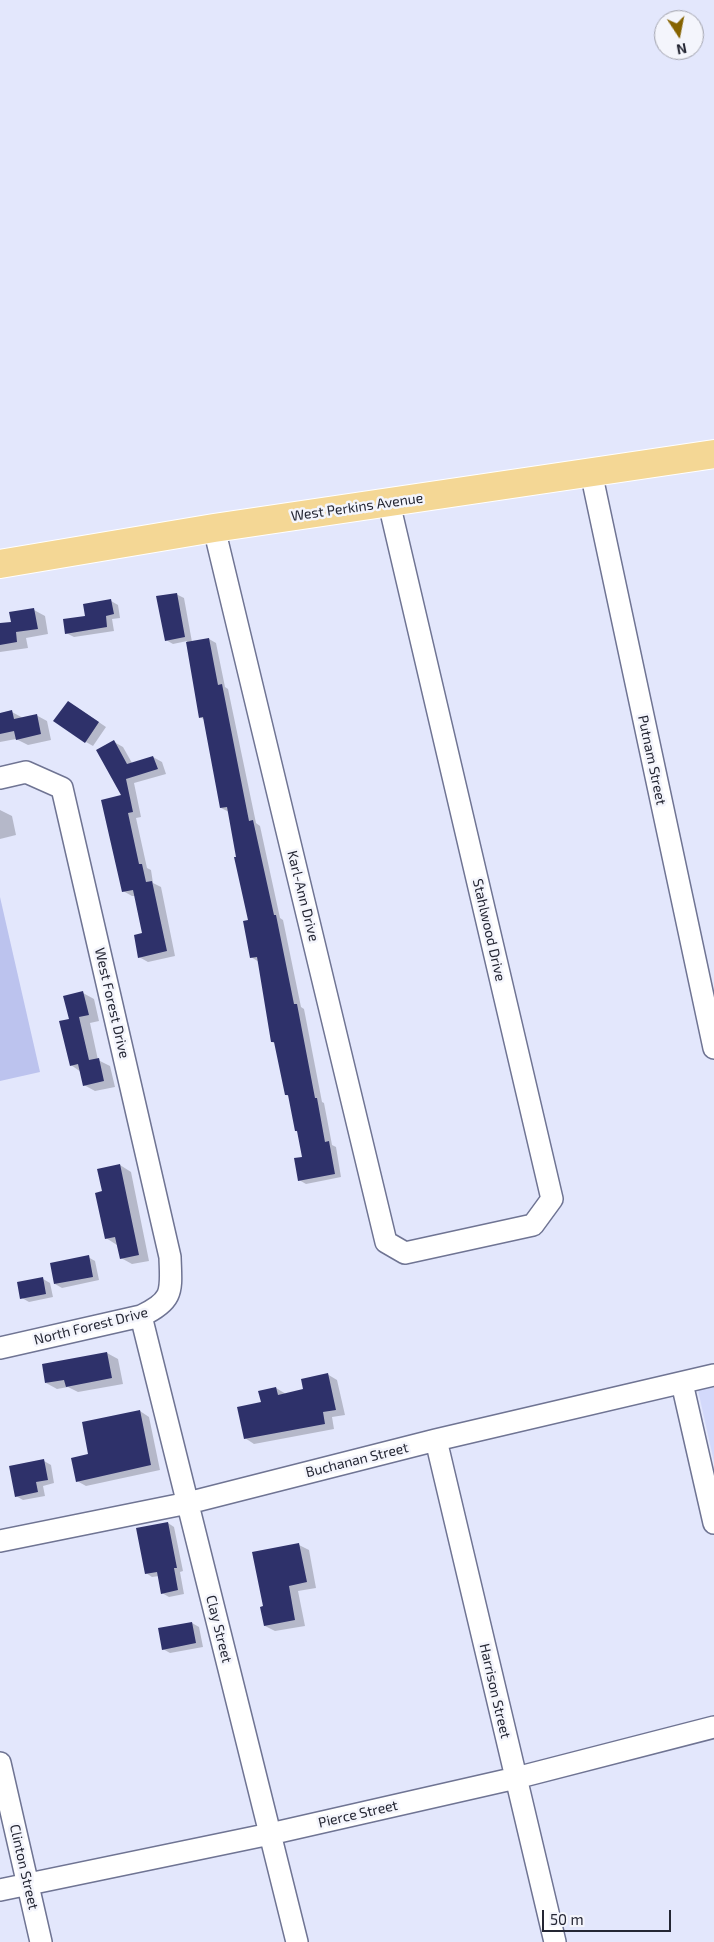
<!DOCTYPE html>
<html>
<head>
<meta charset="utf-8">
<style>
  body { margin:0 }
  #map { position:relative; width:714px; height:1942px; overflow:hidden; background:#e3e7fc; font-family:"Exo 2",sans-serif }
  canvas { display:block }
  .north { position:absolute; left:654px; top:10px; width:50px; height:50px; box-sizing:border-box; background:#f4f5fc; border:1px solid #a1a2ac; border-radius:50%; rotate:169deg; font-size:14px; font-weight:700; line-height:20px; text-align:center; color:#242633 }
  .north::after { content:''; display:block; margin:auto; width:18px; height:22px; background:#866300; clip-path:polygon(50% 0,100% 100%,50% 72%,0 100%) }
  .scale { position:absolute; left:542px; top:1910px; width:129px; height:22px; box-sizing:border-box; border:2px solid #242633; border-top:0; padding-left:6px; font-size:15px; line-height:18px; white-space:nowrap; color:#242633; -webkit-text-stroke:4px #f4f5fc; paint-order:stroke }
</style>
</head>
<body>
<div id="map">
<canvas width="714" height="1942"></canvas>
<div class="north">N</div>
<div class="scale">50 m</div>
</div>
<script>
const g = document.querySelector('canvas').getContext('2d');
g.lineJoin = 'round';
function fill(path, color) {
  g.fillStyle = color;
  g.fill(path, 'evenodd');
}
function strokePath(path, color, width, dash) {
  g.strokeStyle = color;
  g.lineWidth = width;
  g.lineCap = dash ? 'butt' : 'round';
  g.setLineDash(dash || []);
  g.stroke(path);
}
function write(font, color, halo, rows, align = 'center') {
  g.font = font + ' "Exo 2",sans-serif';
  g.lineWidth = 5;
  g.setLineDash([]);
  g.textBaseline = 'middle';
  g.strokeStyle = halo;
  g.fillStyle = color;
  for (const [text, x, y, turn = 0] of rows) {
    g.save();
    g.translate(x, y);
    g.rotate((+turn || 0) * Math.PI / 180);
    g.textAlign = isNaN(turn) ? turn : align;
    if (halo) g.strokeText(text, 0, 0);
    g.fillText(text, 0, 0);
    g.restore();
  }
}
fill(new Path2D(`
  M 714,1387 L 714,1462 L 698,1390 Z`), '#d3d9fb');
fill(new Path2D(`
  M 0,897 L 40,1072 L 0,1081 Z`), '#bcc3ee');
fill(new Path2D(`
  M 176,594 L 184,598 L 192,642 L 209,639 L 216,643 L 225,687 L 228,689 L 256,823 L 260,826 L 280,918 L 283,920 L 301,1007 L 304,1009 L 322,1102 L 324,1103 L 332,1145 L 336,1147 L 341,1177 L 306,1184 L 299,1180 L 304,1158 L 299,1132 L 296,1131 L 289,1096 L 286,1095 L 276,1044 L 272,1042 L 259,962 L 251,957 L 250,921 L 229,812 L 221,808 L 205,720 L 200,717 L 187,641 L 173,644 L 166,640 Z
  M 111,601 L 118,605 L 120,618 L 112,619 L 114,631 L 74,637 L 66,633 L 86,617 Z
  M 34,610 L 45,616 L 48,634 L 26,638 L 28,648 L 0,652 L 0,625 L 12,623 Z
  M 75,706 L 106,727 L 93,746 L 86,742 Z
  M 12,712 L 23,718 L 36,715 L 47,721 L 51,740 L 28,745 L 16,739 L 0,742 L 0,714 Z
  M 114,742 L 123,747 L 132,763 L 153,757 L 162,762 L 166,774 L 134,783 L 141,817 L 136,818 L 147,868 L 151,870 L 153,883 L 161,887 L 175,956 L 148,962 L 139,957 L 144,934 L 135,896 L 132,896 L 123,891 L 123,796 Z
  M 0,810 L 12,816 L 16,835 L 0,839 Z
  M 83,993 L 94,999 L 99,1021 L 90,1023 L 98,1060 L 110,1066 L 115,1087 L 95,1091 L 84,1085 L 81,1072 L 71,1065 L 70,1020 Z
  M 120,1165 L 131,1172 L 149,1261 L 132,1264 L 121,1258 L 117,1245 L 106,1238 L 103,1192 Z
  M 88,1257 L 95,1261 L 99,1280 L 62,1288 L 55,1284 Z
  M 43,1279 L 50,1283 L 53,1297 L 29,1302 L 22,1298 Z
  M 107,1353 L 118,1359 L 123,1384 L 78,1392 L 68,1387 L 57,1389 L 46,1383 Z
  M 327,1374 L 337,1380 L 345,1415 L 332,1417 L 334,1429 L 254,1444 L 245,1438 L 262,1403 L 276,1388 L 286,1394 L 305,1390 Z
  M 140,1411 L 149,1417 L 160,1470 L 86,1486 L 77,1481 L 90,1455 Z
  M 44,1461 L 51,1465 L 54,1483 L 43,1486 L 45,1496 L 23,1500 L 16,1496 Z
  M 168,1523 L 174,1527 L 183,1571 L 180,1572 L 184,1594 L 169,1597 L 162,1593 L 159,1576 L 152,1577 L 146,1573 Z
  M 299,1545 L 309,1550 L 316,1588 L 298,1591 L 305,1626 L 275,1631 L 265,1626 L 264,1607 Z
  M 192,1623 L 199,1627 L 203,1647 L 170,1653 L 163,1649 Z`), '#0003');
fill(new Path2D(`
  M 177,593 L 185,637 L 165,641 L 156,596 Z
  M 111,599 L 114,614 L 106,616 L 107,627 L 65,634 L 63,619 L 85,616 L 83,604 Z
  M 34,608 L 38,629 L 16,632 L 17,642 L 0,645 L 0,623 L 11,622 L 9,612 Z
  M 209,638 L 218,685 L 222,684 L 249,821 L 253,820 L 274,915 L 276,915 L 294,1004 L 297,1004 L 315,1098 L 317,1098 L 325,1142 L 329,1141 L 335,1174 L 298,1181 L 294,1158 L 302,1157 L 297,1131 L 295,1131 L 288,1095 L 285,1095 L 274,1042 L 271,1042 L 257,957 L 250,958 L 243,921 L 248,920 L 234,857 L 236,857 L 227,807 L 220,808 L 203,717 L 199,718 L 186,642 Z
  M 68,701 L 99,722 L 85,743 L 53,721 Z
  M 12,710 L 14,719 L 37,714 L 41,734 L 16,740 L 14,731 L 0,734 L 0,713 Z
  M 114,740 L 127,764 L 153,756 L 158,769 L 126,779 L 133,812 L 128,813 L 139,864 L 142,864 L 146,882 L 152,881 L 167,951 L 138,958 L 134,935 L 142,933 L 133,890 L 122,892 L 101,800 L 121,795 L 96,750 Z
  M 83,991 L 89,1015 L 79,1017 L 89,1060 L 99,1058 L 104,1081 L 83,1086 L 78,1064 L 70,1066 L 59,1021 L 69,1019 L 63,996 Z
  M 120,1164 L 139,1255 L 120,1259 L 115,1237 L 105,1239 L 95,1193 L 102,1191 L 97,1169 Z
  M 89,1255 L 93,1277 L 54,1284 L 50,1263 Z
  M 43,1277 L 46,1294 L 20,1299 L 17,1282 Z
  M 107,1352 L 112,1378 L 66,1387 L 64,1380 L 45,1383 L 42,1364 Z
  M 328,1373 L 336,1410 L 323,1412 L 325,1424 L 244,1439 L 237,1407 L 261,1402 L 258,1391 L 276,1387 L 278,1395 L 303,1389 L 301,1379 Z
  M 140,1410 L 151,1465 L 76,1482 L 71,1458 L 88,1454 L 82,1422 Z
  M 44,1459 L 48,1480 L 36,1482 L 38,1492 L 15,1497 L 9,1466 Z
  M 168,1522 L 177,1568 L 174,1568 L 178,1590 L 161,1594 L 157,1572 L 145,1574 L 136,1528 Z
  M 299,1543 L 307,1582 L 289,1586 L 295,1620 L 264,1626 L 260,1607 L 263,1606 L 252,1552 Z
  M 192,1622 L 196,1643 L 162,1650 L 158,1628 Z`), '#2e316a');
const minor = new Path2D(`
  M 591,472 L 714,1048
  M 214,528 L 386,1242 L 405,1253 L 533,1225 L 552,1199 L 389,503
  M 0,778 L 26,772 L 62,788 L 170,1257 C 171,1290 175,1300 141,1316 L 0,1348
  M 141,1316 L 297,1942
  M 682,1383 L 714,1523
  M 436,1440 L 555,1942
  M 0,1541 L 188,1503 L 436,1440 L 714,1375
  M 0,1763 L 41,1942
  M 0,1890 L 270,1834 L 516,1778 L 714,1727`);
const major = new Path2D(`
  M 0,564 L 214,528 L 714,454`);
strokePath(minor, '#6f7493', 24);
strokePath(major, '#fff', 30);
strokePath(minor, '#fff', 21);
strokePath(major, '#f4d795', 28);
write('14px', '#242633', '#f4f5fc', [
  ["West Perkins Avenue",357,507,-8],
  ["Putnam Street",652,760,78],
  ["Karl-Ann Drive",303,896,76],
  ["Stahlwood Drive",489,930,77],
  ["West Forest Drive",112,1003,77],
  ["North Forest Drive",91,1326,-14],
  ["Buchanan Street",357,1460,-14],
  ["Clay Street",219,1629,76],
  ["Harrison Street",495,1691,77],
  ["Pierce Street",358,1814,-13],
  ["Clinton Street",24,1867,77]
]);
</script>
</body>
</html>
